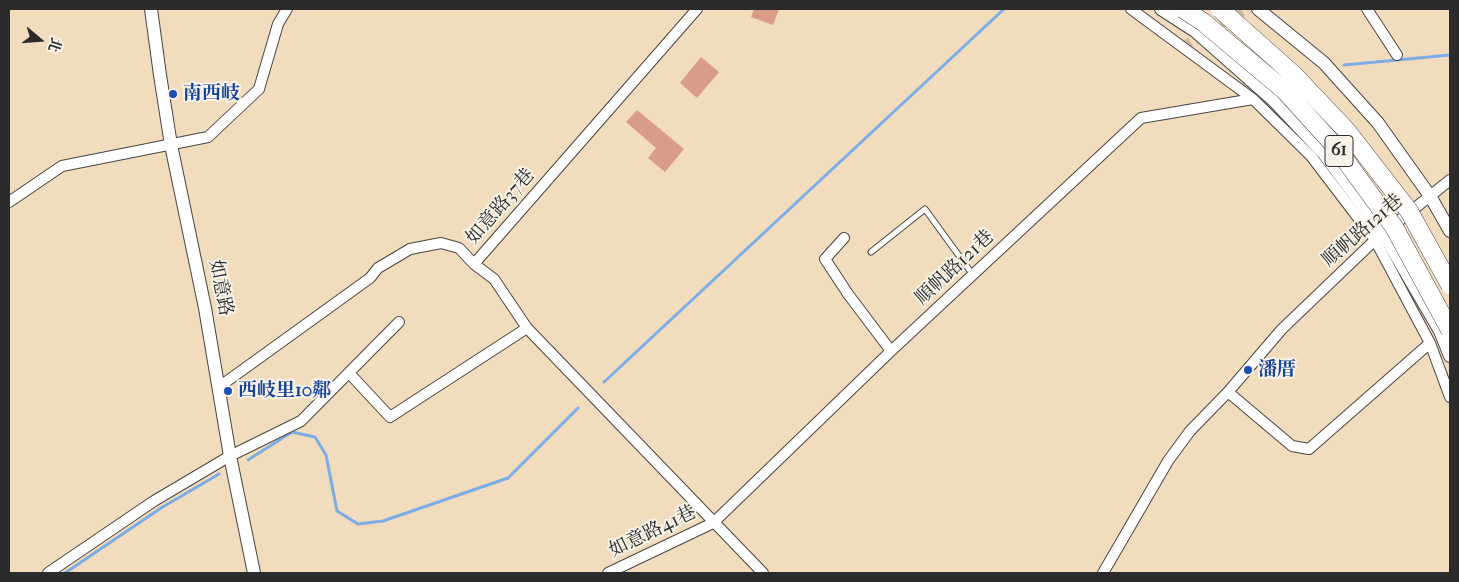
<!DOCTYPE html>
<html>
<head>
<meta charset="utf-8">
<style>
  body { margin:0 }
  #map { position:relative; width:1459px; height:582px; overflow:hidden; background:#f1dcbd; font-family:"IM FELL French Canon","Noto Serif TC",serif }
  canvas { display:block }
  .frame { position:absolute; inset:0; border:10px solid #2b2b2b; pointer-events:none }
  .north { position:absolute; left:15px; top:15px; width:50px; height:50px; -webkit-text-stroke:4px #f7f3e8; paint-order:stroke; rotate:108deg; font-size:14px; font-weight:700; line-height:20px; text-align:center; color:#2b2b2b }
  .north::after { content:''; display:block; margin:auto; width:18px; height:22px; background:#2b2b2b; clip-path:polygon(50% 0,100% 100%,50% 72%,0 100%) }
</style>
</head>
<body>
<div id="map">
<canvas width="1459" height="582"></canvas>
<div class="frame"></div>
<div class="north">北</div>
</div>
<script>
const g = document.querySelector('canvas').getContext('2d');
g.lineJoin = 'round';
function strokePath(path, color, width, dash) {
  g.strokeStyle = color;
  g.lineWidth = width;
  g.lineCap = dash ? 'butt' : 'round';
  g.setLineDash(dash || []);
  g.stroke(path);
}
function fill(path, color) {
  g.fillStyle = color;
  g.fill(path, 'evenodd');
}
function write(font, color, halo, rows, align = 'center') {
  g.font = font + ' "IM FELL French Canon","Noto Serif TC",serif';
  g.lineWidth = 4;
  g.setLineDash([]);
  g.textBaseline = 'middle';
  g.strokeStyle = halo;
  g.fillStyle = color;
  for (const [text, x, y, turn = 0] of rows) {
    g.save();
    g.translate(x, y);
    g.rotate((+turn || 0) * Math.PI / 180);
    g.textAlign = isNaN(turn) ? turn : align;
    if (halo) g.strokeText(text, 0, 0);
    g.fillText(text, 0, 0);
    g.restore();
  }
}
strokePath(new Path2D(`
  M 1344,65 L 1450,55
  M 604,382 L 1004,9
  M 248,460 L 292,432 L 315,437 L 326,455 L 337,511 L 358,524 L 383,521 L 508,478 L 578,408
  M 65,573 L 161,508 L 219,474`), '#7cade7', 3);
fill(new Path2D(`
  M 754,9 L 779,9 L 773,25 L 751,17 Z
  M 701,57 L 719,72 L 697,98 L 680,83 Z
  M 637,110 L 684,149 L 665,172 L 648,158 L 656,148 L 626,122 Z`), '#d89c89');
strokePath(new Path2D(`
  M 1182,47 L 1247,9`), '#c9b9a0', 10, [10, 5]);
const service = new Path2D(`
  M 871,252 L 925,209 L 973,275`);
const minor = new Path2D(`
  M 1131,9 L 1253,99 L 1311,156 L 1375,240 L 1430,343 L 1450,397
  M 1367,9 L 1397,55
  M 9,202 L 62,166 L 208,137 L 259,89 L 278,24 L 287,9
  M 844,238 L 825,259 L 848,294 L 891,351
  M 474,264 L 494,279 L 527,328 L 763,573
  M 349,373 L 390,417 L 527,328
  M 219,387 L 370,278 L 378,268 L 410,249 L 441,243 L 459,248 L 474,264 L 697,9
  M 1228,392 L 1292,446 L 1309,449 L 1430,343
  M 48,573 L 154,501 L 230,456 L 301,421 L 399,322
  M 608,573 L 713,523 L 891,351 L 1141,118 L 1253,99
  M 1103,573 L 1168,461 L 1190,431 L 1228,392 L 1282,329 L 1375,240 L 1450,180`);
const tertiary = new Path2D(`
  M 151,9 L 160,75 L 171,145 L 205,308 L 230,456 L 254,573
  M 1161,9 L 1195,31 L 1273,100 L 1324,154 L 1384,235 L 1440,331 L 1450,356
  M 1258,9 L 1324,63 L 1378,123 L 1430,196 L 1450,231`);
strokePath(service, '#494641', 7);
strokePath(minor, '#494641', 12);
strokePath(tertiary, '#494641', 14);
strokePath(service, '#fff', 5);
strokePath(minor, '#fff', 10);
strokePath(tertiary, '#fff', 12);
const trunkBridge = new Path2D(`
  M 1183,9 L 1203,22 L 1284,90 L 1335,146 L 1394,227 L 1450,330
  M 1220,9 L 1294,75 L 1347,131 L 1409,211 L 1450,285`);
strokePath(trunkBridge, '#494641', 19, []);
strokePath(trunkBridge, '#fff', 18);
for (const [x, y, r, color] of [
  [173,94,5,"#1a4fb4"],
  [1248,370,5,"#1a4fb4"],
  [228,391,5,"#1a4fb4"]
]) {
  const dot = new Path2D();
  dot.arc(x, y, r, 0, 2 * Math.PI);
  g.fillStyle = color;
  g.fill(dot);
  strokePath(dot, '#f7f3e8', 2);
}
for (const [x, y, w] of [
  [1339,151,28]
]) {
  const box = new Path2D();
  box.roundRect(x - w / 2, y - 15.5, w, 31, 4);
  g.fillStyle = '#f7f3e8';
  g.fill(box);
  strokePath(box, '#2b2b2b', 1);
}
write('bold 18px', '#2b2b2b', null, [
  ["61",1339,151]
]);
write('bold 19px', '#164399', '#f7f3e8', [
  ["南西岐",183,94],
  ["潘厝",1258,370],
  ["西岐里10鄰",238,391]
], 'left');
write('19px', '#2b2b2b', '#f7f3e8', [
  ["如意路37巷",501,207,-49],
  ["順帆路121巷",1363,231,-41],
  ["順帆路121巷",955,268,-43],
  ["如意路",220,288,79],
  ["如意路41巷",653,532,-26]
]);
</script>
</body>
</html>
